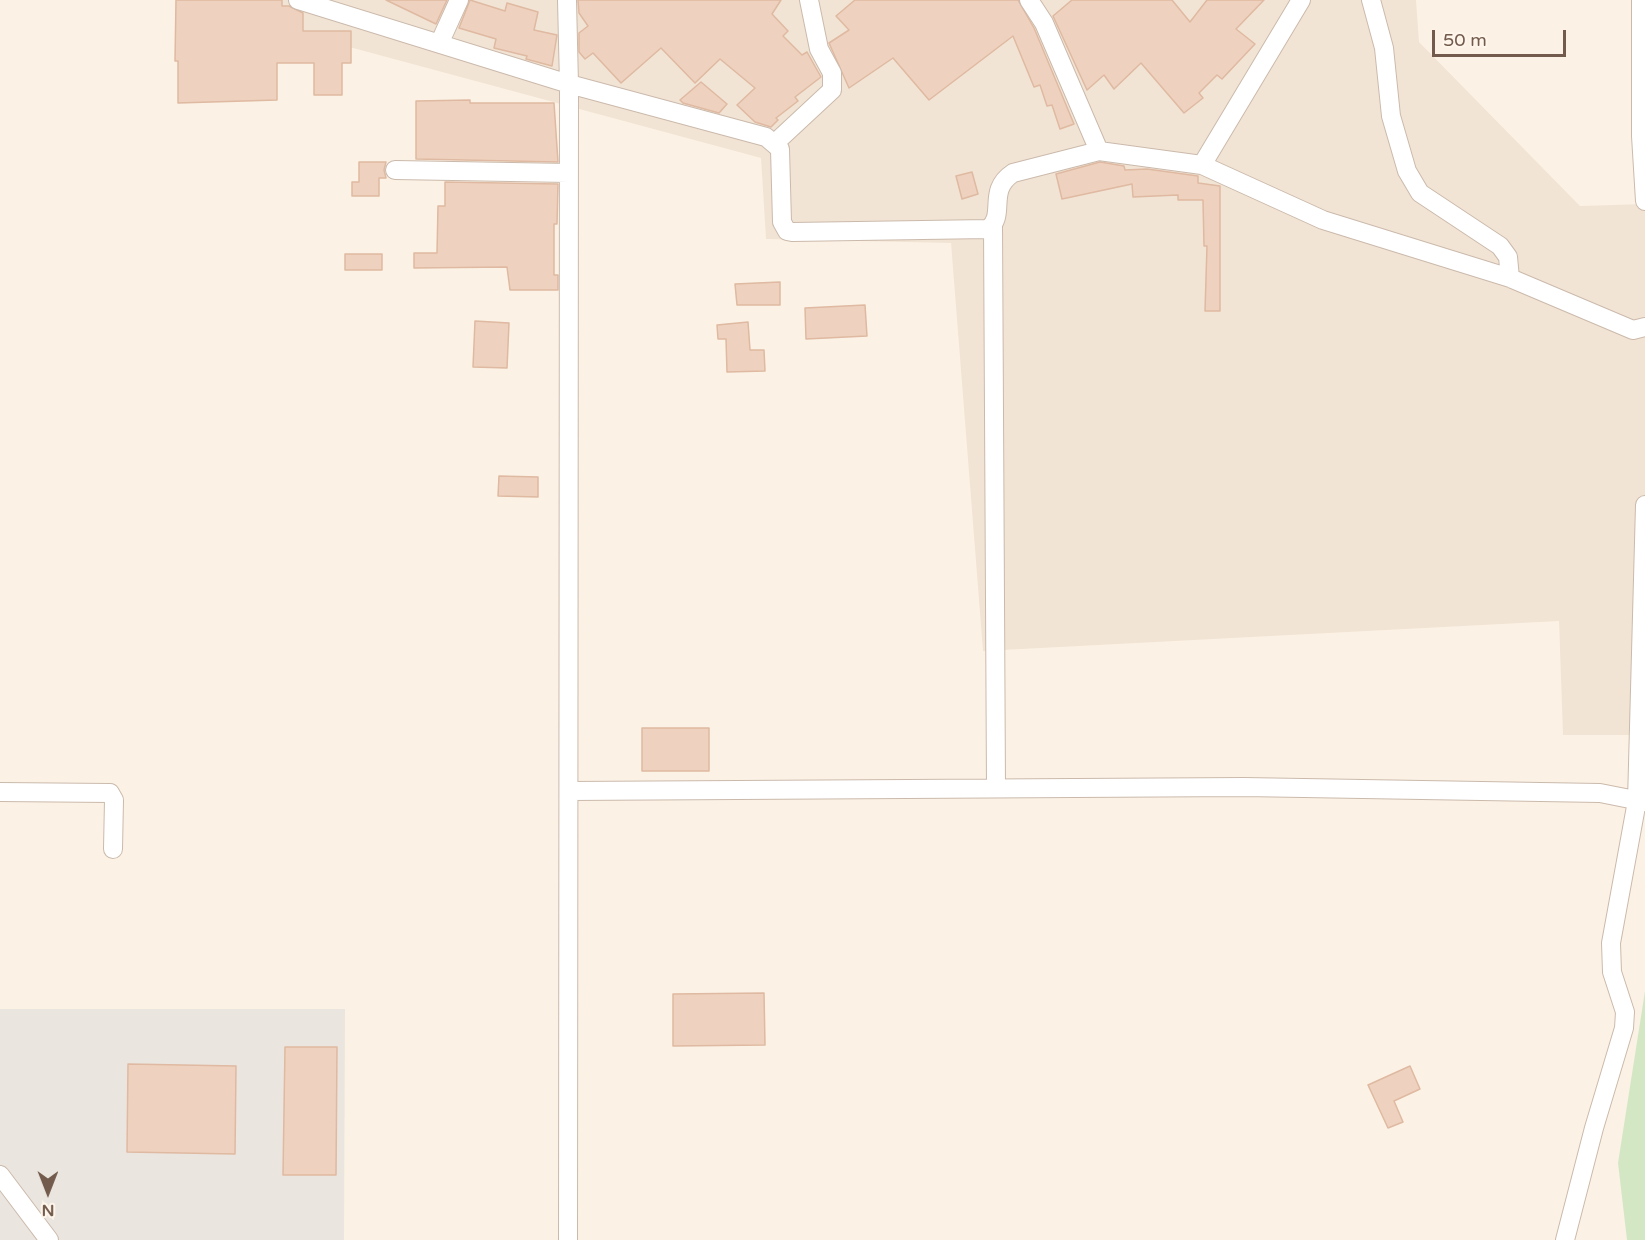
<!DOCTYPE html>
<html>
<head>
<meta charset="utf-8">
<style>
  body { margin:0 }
  #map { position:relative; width:1645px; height:1240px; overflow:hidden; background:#fbf2e5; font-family:"Varela Round",sans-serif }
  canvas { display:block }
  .north { position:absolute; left:18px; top:1162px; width:60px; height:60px; -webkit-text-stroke:4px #fef6eb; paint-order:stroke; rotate:180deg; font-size:16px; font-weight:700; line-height:24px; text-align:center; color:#725a4c }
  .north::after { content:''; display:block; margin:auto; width:21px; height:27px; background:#725a4c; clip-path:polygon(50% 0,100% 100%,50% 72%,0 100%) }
  .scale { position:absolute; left:1432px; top:30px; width:134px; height:27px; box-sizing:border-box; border:3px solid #725a4c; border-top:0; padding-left:8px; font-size:18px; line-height:21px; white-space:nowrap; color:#725a4c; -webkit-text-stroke:4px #fef6eb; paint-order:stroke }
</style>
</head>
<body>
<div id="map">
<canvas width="1645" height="1240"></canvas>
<div class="north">N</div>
<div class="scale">50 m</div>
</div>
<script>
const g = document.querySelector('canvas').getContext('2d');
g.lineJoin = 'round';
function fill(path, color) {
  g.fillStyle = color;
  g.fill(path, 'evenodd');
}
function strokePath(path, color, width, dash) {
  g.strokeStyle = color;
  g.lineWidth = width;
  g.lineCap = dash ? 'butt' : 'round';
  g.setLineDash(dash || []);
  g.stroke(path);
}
fill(new Path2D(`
  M 175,0 L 1416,0 L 1419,42 L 1580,206 L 1645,204 L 1645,735 L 1563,735 L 1559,621 L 983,651 L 951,243 L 766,239 L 761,158 Z`), '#f2e4d4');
fill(new Path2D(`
  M 0,1009 L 345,1009 L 344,1240 L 0,1240 Z`), '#ebe5df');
fill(new Path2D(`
  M 1645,991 L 1645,1240 L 1627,1240 L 1618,1163 Z`), '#d3e7c5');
const building = new Path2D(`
  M 176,0 L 282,0 L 282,6 L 289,6 L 303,13 L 303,31 L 351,31 L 351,63 L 342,63 L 342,95 L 314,95 L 314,63 L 277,63 L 277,100 L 178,103 L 178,61 L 175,61 Z
  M 386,0 L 447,0 L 436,24 Z
  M 470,0 L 505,11 L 507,3 L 538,12 L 534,30 L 557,35 L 552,66 L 526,59 L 527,56 L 494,48 L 496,39 L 459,28 Z
  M 578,0 L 781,0 L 772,14 L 788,31 L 783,36 L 802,55 L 807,52 L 821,77 L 795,97 L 798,101 L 776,118 L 778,120 L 771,127 L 755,122 L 737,105 L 755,88 L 720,59 L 695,83 L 661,48 L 621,83 L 593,53 L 585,59 L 579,52 L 579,33 L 588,26 L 579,13 Z
  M 855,0 L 1018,0 L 1034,28 L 1074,124 L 1060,129 L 1052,105 L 1047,106 L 1040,85 L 1034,87 L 1013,36 L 929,100 L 893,58 L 849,88 L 829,43 L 849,30 L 836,16 Z
  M 1072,0 L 1172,0 L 1190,22 L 1207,0 L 1264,0 L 1236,29 L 1255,44 L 1222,79 L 1217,75 L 1199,93 L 1203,98 L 1184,113 L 1141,63 L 1114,89 L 1104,75 L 1087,90 L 1053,16 Z
  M 701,82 L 727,104 L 719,113 L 683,103 L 680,100 Z
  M 470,100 L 470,103 L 554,103 L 558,162 L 416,159 L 416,101 Z
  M 359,162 L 386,162 L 384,170 L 386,178 L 379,178 L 379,196 L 352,196 L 352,182 L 359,182 Z
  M 1100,162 L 1124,166 L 1125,170 L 1147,169 L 1198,176 L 1198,183 L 1220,186 L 1220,311 L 1205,311 L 1207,246 L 1204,246 L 1203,200 L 1178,200 L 1178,195 L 1133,197 L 1132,184 L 1062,199 L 1056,174 Z
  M 972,172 L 978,194 L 962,199 L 956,176 Z
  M 445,182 L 558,184 L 557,224 L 554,224 L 554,275 L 558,275 L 558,290 L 510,290 L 507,267 L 414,268 L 414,253 L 437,253 L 438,206 L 445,206 Z
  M 345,254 L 382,254 L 382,270 L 345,270 Z
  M 780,282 L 780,305 L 737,305 L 735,284 Z
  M 865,305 L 867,336 L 806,339 L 805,308 Z
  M 475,321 L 509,323 L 507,368 L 473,367 Z
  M 748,322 L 750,350 L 764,350 L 765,371 L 727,372 L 726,339 L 718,339 L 717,325 Z
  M 499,476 L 538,477 L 538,497 L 498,496 Z
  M 642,728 L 709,728 L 709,771 L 642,771 Z
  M 764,993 L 765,1045 L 673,1046 L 673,994 Z
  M 285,1047 L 337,1047 L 336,1175 L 283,1175 Z
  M 128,1064 L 236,1066 L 235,1154 L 127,1152 Z
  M 1410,1066 L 1420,1089 L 1394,1101 L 1403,1122 L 1388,1128 L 1368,1085 Z`);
fill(building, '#eed2bf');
strokePath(building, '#dfb9a1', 1.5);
const street = new Path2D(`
  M 298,0 L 569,84 L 766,137 L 780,149 L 782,222 L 787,231 L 792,232 L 988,229 C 1007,215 986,191 1013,173 L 1099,151 L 1202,165 L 1323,220 L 1510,278 L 1633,330 L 1645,327
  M 567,0 L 569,84 L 568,1240
  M 1029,0 L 1044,23 L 1099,151
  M 1371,0 L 1384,48 L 1391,116 L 1407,171 L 1420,193 L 1500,246 L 1508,257 L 1510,278
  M 1641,0 L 1641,136 L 1645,201
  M 440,42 L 459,0
  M 775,143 L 832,90 L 832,73 L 819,49 L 809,0
  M 1202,165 L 1301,0
  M 395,170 L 569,173
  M 993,225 L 996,787
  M 569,791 L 1244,787 L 1600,793 L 1645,802
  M 0,792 L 110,793 L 114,800 L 113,849
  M 0,1175 L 49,1240
  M 1565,1240 L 1594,1128 L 1624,1028 L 1625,1012 L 1612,972 L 1611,943 L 1637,801 L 1645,505`);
strokePath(street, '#cbbaac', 20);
strokePath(street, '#fff', 18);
</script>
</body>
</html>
